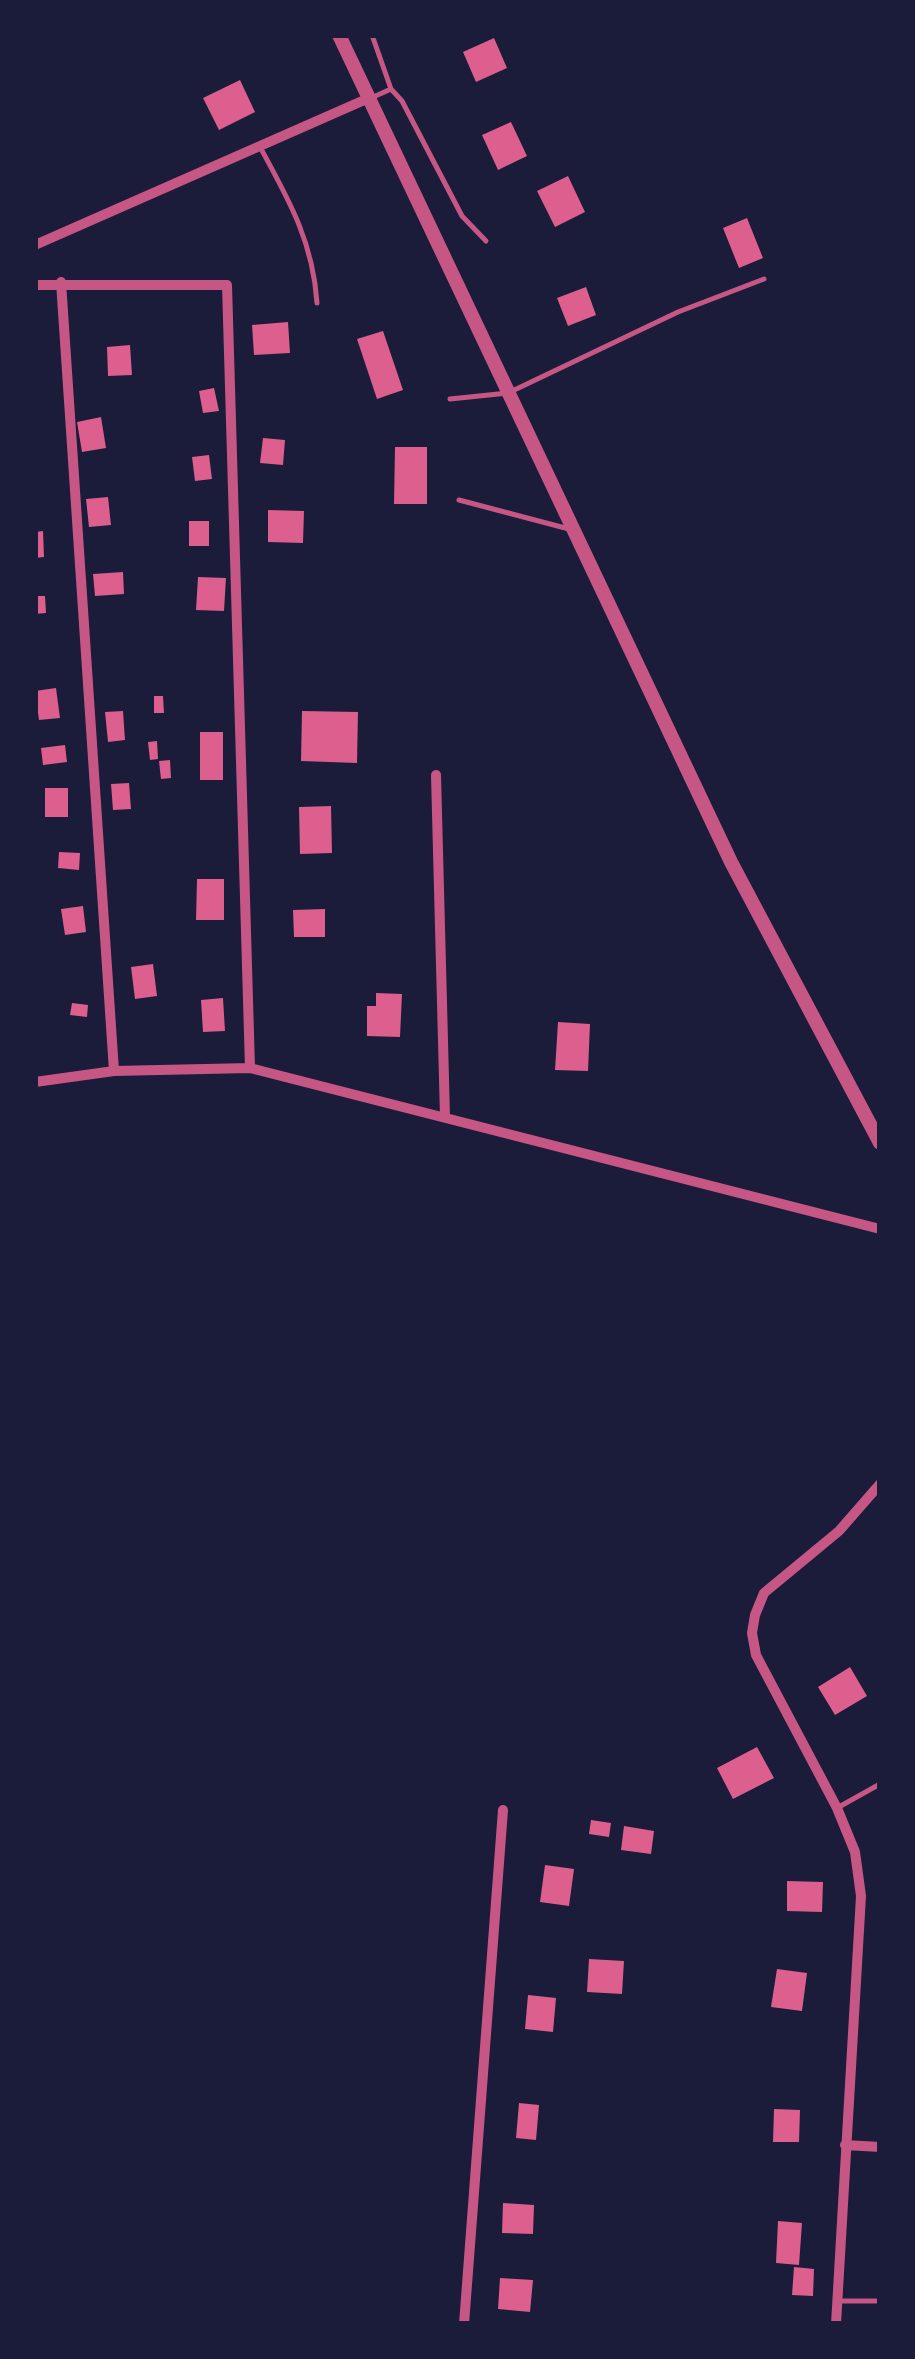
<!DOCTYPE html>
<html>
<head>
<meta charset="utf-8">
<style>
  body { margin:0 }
  #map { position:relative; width:915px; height:2359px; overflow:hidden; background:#1b1b3a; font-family:"Exo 2",sans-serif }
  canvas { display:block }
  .frame { position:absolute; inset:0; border:38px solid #1b1b3a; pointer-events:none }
</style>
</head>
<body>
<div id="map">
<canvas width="915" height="2359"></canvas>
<div class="frame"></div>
</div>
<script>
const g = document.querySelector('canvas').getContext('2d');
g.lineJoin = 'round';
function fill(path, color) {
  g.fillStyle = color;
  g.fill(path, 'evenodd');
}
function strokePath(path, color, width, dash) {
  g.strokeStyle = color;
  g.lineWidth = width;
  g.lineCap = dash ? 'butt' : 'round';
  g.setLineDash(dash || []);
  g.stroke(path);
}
fill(new Path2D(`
  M 494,38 L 507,68 L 476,82 L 463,52 Z
  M 240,80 L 255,112 L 219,130 L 203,98 Z
  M 511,122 L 527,156 L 498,170 L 482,135 Z
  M 568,176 L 585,212 L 555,227 L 537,191 Z
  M 747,218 L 763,258 L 739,268 L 723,228 Z
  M 586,287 L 596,315 L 568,326 L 557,298 Z
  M 288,322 L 290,353 L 254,355 L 252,325 Z
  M 383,331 L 403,390 L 377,399 L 357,339 Z
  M 130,345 L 132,375 L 108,376 L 107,347 Z
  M 214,388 L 219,411 L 203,413 L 199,391 Z
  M 101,417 L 106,448 L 82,452 L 77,422 Z
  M 263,438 L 285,440 L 283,465 L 260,463 Z
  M 395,447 L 427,447 L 427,504 L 394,504 Z
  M 209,455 L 212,479 L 195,481 L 192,457 Z
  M 108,497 L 111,525 L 89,527 L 86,499 Z
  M 268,510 L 304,511 L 303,543 L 268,542 Z
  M 189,521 L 209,521 L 209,546 L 189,546 Z
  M 43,531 L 44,557 L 35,558 L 35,532 Z
  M 123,572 L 124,594 L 95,596 L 93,574 Z
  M 198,577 L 226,578 L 224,611 L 196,610 Z
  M 35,596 L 45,596 L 46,613 L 35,614 Z
  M 56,688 L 60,718 L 39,720 L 35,691 Z
  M 154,696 L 163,696 L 164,713 L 154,713 Z
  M 123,711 L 125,740 L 108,742 L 105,712 Z
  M 302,711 L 358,712 L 357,763 L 301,761 Z
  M 200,732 L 223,732 L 223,780 L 200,780 Z
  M 157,741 L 158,759 L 150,760 L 148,742 Z
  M 65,745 L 67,762 L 43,765 L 41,748 Z
  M 170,760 L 171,778 L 161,779 L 159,761 Z
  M 129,783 L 131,809 L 113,810 L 111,784 Z
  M 45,788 L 68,788 L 68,817 L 45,817 Z
  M 331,806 L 332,853 L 300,854 L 299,807 Z
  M 59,852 L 80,853 L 79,870 L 58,868 Z
  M 197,879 L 224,879 L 224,920 L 196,920 Z
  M 83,906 L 86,932 L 65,935 L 61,909 Z
  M 325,909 L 325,937 L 294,937 L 293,910 Z
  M 153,964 L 157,996 L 135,999 L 131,967 Z
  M 376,993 L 402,994 L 400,1037 L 367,1036 L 367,1006 L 376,1006 Z
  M 223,998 L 225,1031 L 203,1032 L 201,1000 Z
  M 72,1003 L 88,1005 L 87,1017 L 70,1015 Z
  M 558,1022 L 590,1024 L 588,1071 L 555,1070 Z
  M 850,1667 L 867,1696 L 835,1715 L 818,1687 Z
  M 757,1747 L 774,1778 L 733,1799 L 717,1768 Z
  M 591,1820 L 611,1823 L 609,1837 L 589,1834 Z
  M 624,1826 L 654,1831 L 651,1854 L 621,1850 Z
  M 545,1865 L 574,1869 L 569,1906 L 540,1902 Z
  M 787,1881 L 823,1882 L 822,1912 L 787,1911 Z
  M 589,1959 L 624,1961 L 622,1994 L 587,1992 Z
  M 777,1969 L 807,1973 L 802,2011 L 771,2007 Z
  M 528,1995 L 556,1998 L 553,2032 L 525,2029 Z
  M 519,2103 L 539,2105 L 536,2140 L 516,2138 Z
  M 774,2109 L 800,2110 L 799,2142 L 773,2142 Z
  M 503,2203 L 534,2205 L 533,2234 L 502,2233 Z
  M 778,2221 L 802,2223 L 799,2265 L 776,2263 Z
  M 794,2267 L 814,2269 L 813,2296 L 792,2295 Z
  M 500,2278 L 533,2280 L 530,2312 L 498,2309 Z`), '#dd5f8e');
strokePath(new Path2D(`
  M 372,35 L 391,89 L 402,101 L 462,216 L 486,241
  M 371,98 L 391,89
  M 260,147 C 289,200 313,242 317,303
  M 450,399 L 508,393 L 678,312 L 764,279
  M 459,500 L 569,529
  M 837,1808 L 880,1784
  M 837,2301 L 880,2301`), '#c65784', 5);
strokePath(new Path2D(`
  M 35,245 L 369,98
  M 61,282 L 114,1071
  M 35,285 L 227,285 L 250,1068
  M 436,775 L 445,1117
  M 35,1082 L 114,1071 L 250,1068 L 880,1229
  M 845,2145 L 880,2147
  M 464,2324 L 503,1810
  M 836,2324 L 861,1896 L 855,1852 L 837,1808 L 756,1655 L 752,1633 L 755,1615 L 764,1593 L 839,1531 L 880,1484`), '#c65784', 10);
strokePath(new Path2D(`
  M 339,35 L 731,862 L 880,1143`), '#c65784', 14);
</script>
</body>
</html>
